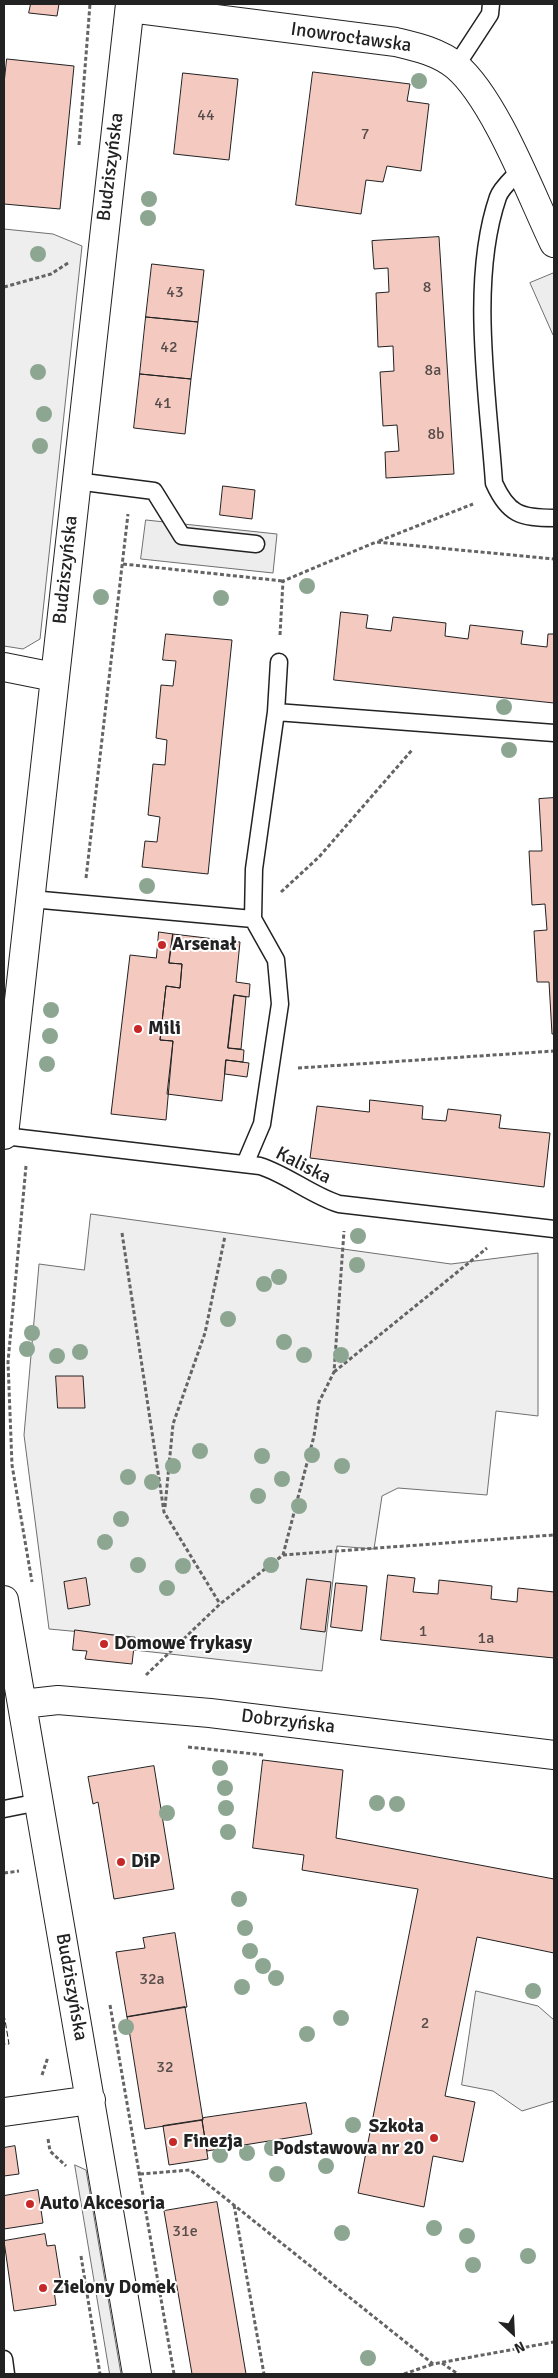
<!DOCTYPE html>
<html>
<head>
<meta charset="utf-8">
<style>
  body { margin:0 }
  #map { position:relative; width:558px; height:2378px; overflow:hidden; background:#fff; font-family:Signika,sans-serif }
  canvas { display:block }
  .frame { position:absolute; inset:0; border:5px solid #222; pointer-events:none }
  .north { position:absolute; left:488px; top:2308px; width:50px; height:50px; -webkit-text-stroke:4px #fff; paint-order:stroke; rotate:155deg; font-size:14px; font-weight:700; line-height:20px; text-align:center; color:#222 }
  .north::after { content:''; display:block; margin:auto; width:18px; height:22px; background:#222; clip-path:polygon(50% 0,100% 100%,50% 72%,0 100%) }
</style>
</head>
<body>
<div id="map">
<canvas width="558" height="2378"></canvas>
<div class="frame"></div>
<div class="north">N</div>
</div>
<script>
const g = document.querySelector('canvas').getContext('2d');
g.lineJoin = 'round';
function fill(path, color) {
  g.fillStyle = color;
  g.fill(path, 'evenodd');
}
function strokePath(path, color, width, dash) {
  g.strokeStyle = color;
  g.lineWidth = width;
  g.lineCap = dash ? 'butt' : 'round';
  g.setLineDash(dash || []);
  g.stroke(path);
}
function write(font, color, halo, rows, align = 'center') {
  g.font = font + ' Signika,sans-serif';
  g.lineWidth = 4;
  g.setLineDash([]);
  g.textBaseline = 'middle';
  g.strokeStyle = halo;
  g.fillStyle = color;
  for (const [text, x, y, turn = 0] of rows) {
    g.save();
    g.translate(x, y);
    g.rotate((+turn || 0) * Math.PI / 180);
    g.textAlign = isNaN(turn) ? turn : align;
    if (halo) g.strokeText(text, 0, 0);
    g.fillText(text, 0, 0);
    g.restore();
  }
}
const green = new Path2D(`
  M 4,229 L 53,234 L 82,246 L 40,639 L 23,649 L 4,646 Z
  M 91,1214 L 451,1264 L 538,1253 L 538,1416 L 496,1411 L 487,1495 L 398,1488 L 382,1496 L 374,1549 L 337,1546 L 322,1671 L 134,1650 L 135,1637 L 49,1629 L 24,1435 L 39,1264 L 84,1270 Z
  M 476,1991 L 538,2006 L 554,2020 L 554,2101 L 522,2111 L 493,2091 L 462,2085 Z`);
fill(green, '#eee');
strokePath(green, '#6f6f6f', 1);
const parking = new Path2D(`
  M 554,273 L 554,335 L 553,335 L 530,283 Z
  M 146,520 L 277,534 L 273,573 L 141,559 Z
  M 75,2165 L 86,2170 L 121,2374 L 110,2374 Z`);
fill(parking, '#ededed');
strokePath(parking, '#6f6f6f', 1);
const building = new Path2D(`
  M 31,4 L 59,4 L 57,16 L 29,13 Z
  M 7,59 L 74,66 L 60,209 L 4,204 L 4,84 Z
  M 313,72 L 410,84 L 407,101 L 429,104 L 421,171 L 387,166 L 383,182 L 366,180 L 361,214 L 296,205 Z
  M 183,73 L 238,79 L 229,160 L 174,154 Z
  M 439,237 L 454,474 L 386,478 L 385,452 L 399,451 L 397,425 L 383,426 L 380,372 L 394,371 L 393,346 L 378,347 L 376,293 L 389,292 L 388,268 L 374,269 L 372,241 Z
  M 152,264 L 204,270 L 198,322 L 146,317 Z
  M 146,317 L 198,322 L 191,379 L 140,374 Z
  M 140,374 L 191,379 L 185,434 L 134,428 Z
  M 223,486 L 255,490 L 252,519 L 220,515 Z
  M 341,612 L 368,615 L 366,628 L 391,631 L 393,617 L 446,623 L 445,636 L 468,639 L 470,625 L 523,631 L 521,644 L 547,647 L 548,634 L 554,634 L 554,703 L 334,680 Z
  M 166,634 L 232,640 L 208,874 L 142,867 L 145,841 L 157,842 L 160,817 L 148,815 L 153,764 L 165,765 L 167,740 L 156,738 L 161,685 L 173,686 L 176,661 L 163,660 Z
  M 554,798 L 554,1034 L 552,1034 L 549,982 L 537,982 L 534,931 L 547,930 L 545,904 L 532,905 L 529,851 L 542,851 L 539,799 Z
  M 159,932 L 173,934 L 169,963 L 182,964 L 180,988 L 166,986 L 160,1040 L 173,1041 L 166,1120 L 111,1114 L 130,955 L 156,958 Z
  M 173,934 L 240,942 L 236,982 L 250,984 L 249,997 L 234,995 L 228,1048 L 244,1050 L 243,1062 L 226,1060 L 222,1101 L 167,1094 L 173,1041 L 160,1040 L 166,986 L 180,988 L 182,964 L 169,963 Z
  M 234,995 L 246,997 L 241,1049 L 228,1048 Z
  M 226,1060 L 249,1063 L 247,1077 L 225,1074 Z
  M 370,1100 L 423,1106 L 422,1119 L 446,1121 L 448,1109 L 501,1115 L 499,1128 L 550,1133 L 544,1187 L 310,1158 L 317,1106 L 369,1112 Z
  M 56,1376 L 83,1376 L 85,1408 L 58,1408 Z
  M 388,1575 L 415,1578 L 413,1592 L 438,1594 L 439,1580 L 492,1586 L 491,1599 L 517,1602 L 518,1588 L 554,1592 L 554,1658 L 381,1640 Z
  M 86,1578 L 90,1605 L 68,1609 L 64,1582 Z
  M 307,1579 L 331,1582 L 325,1632 L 301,1629 Z
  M 336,1583 L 367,1586 L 362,1631 L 331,1627 Z
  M 75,1630 L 135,1638 L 132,1664 L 85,1659 L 87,1651 L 73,1650 Z
  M 263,1760 L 343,1770 L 336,1838 L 554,1879 L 554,1953 L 477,1937 L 445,2096 L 475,2102 L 463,2162 L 433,2156 L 424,2207 L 358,2193 L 418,1889 L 302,1870 L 304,1855 L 253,1848 Z
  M 154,1766 L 174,1889 L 114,1899 L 98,1802 L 93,1804 L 88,1777 Z
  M 175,1933 L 187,2007 L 127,2017 L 116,1952 L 145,1948 L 143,1938 Z
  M 185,2007 L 203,2120 L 145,2129 L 127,2017 Z
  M 306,2103 L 312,2134 L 207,2151 L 202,2120 L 203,2118 Z
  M 202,2120 L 208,2159 L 169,2165 L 163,2126 Z
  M 15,2146 L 19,2174 L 4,2176 L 4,2148 Z
  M 38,2190 L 43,2223 L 4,2229 L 4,2196 Z
  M 217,2202 L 246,2374 L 192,2374 L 164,2211 Z
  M 45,2234 L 47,2246 L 55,2245 L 62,2289 L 54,2290 L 56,2305 L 14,2311 L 4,2241 Z`);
fill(building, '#f3c9c0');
strokePath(building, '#222', 1);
const lane = new Path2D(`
  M 456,66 L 490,14 L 491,4
  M 520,170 C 513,178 501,188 498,197 C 469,281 488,395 494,483 C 508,514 520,518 554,518
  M 76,481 L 154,491 L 182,536 L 256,544
  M 276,712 L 279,662
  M 31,899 L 253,919 L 254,869 L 276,712 L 554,733
  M 4,1136 L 260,1166 C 288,1175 311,1195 339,1204 L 554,1229
  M 245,1164 L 262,1124 L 280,1004 L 276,960 L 253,919
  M 4,1809 L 39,1802
  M 4,2359 L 6,2374`);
const street = new Path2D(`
  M 130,8 L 396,42 C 417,47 439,52 456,66 C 495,99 531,195 554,243
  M 4,667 L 54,677
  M 4,1135 L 130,4
  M 4,1600 L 137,2374
  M 22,1704 L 58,1700 L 210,1713 L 554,1755
  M 4,2112 L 91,2100`);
strokePath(lane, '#222', 19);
strokePath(street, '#222', 30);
strokePath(new Path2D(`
  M 79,145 L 90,4
  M 4,287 L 51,274 L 68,263
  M 379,541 L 473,504
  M 123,564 L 283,581
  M 280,635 L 283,581 L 376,542 L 554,559
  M 86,878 L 128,514
  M 281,892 L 319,857 L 412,750
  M 298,1068 L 554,1051
  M 26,1166 L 8,1362 L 12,1465 L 32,1582
  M 122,1233 L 164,1512 L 220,1604
  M 334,1372 L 487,1248
  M 165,1507 L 173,1424 L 205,1333 L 225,1236
  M 283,1555 L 554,1535
  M 146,1675 L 220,1604 L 283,1555 L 314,1436 L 319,1402 L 334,1372 L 344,1231
  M 188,1747 L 264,1755
  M 4,1873 L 19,1871
  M 110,2005 L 174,2374
  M 42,2075 L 48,2057
  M 48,2139 L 50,2151 L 66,2166
  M 140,2174 L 190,2170 L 433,2364 L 554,2342
  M 234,2205 L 264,2374
  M 81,2256 L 100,2374
  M 442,2363 L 458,2374
  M 404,2374 L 433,2364`), '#646464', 3, [4, 2.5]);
strokePath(lane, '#fff', 16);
strokePath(street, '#fff', 28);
strokePath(new Path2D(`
  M 4,2014 L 9,2044 L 4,2044`), '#222', 1, [6, 2.5]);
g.fillStyle = '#8da692';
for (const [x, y] of [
  [419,81],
  [149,199],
  [148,218],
  [38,254],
  [38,372],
  [44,414],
  [40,446],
  [307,586],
  [101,597],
  [221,598],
  [504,707],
  [509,750],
  [147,886],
  [51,1010],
  [50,1036],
  [47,1064],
  [358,1236],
  [357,1265],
  [279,1277],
  [264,1284],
  [228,1319],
  [32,1333],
  [284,1342],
  [27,1349],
  [80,1352],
  [304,1355],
  [341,1355],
  [57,1356],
  [200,1451],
  [312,1455],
  [262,1456],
  [173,1466],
  [342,1466],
  [128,1477],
  [282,1479],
  [152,1482],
  [258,1496],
  [299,1506],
  [121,1519],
  [105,1542],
  [138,1565],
  [271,1565],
  [183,1566],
  [167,1588],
  [220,1768],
  [225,1788],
  [377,1803],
  [397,1804],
  [226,1808],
  [167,1813],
  [228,1832],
  [239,1899],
  [245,1928],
  [250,1951],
  [263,1966],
  [276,1978],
  [242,1987],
  [533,1991],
  [341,2018],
  [126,2027],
  [307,2034],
  [353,2125],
  [272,2148],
  [247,2153],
  [220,2155],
  [326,2166],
  [277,2174],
  [434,2228],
  [342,2233],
  [467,2236],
  [528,2256],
  [473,2265],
  [368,2358]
]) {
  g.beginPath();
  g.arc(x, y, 8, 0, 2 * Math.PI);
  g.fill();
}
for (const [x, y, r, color] of [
  [162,945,5,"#c62828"],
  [138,1029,5,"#c62828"],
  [104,1644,5,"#c62828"],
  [121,1862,5,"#c62828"],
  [434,2138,5,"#c62828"],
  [173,2142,5,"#c62828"],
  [30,2204,5,"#c62828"],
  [43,2288,5,"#c62828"]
]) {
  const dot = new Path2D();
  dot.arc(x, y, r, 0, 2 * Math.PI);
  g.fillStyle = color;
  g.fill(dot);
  strokePath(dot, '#fff', 2);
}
write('16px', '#564c4a', null, [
  ["44",206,116],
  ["7",365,135],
  ["8",427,288],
  ["43",175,293],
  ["42",169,348],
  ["8a",433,371],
  ["41",163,404],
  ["8b",436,435],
  ["1",423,1632],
  ["1a",486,1639],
  ["32a",152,1980],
  ["2",425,2024],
  ["32",165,2068],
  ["31e",185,2232]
]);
write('19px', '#222', '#fff', [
  ["Inowrocławska",351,38,8],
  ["Budziszyńska",111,167,-83],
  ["Budziszyńska",66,570,-84],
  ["Kaliska",303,1166,27],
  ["Dobrzyńska",288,1722,7],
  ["Budziszyńska",71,1987,80]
]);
write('bold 19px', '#222', '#fff', [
  ["Arsenał",172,945],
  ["Mili",148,1029],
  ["Domowe frykasy",114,1644],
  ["DiP",131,1862],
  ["Szkoła",424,2127,"right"],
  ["Podstawowa nr 20",424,2149,"right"],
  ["Finezja",183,2142],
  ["Auto Akcesoria",40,2204],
  ["Zielony Domek",53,2288]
], 'left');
</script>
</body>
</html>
